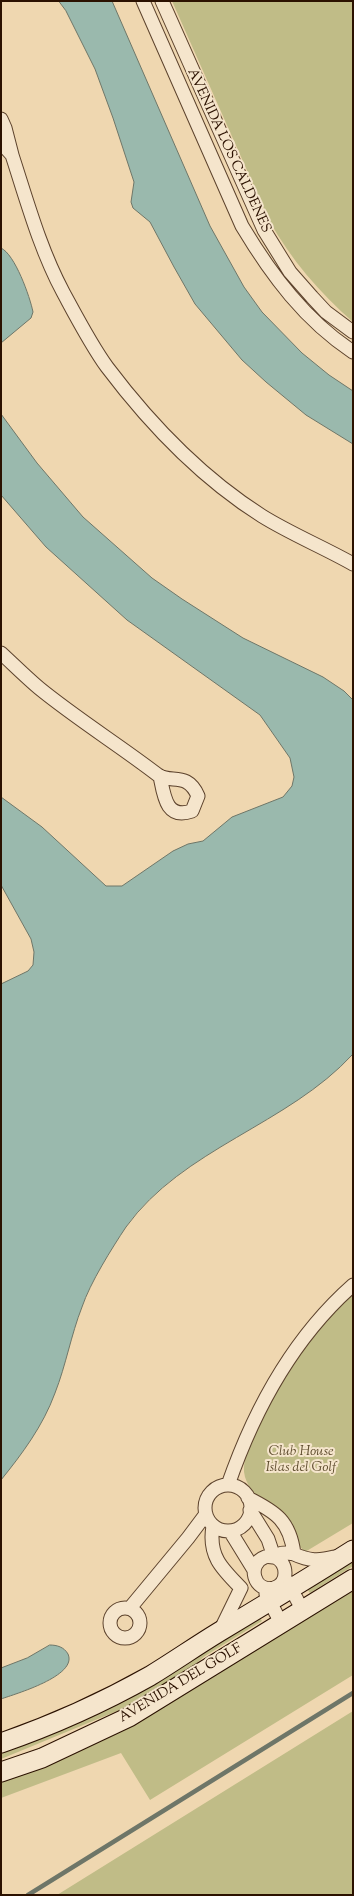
<!DOCTYPE html>
<html>
<head>
<meta charset="utf-8">
<style>
  body { margin:0 }
  #map { position:relative; width:354px; height:1896px; overflow:hidden; background:#efd7b0; font-family:"Sorts Mill Goudy",serif }
  canvas { display:block }
  .frame { position:absolute; inset:0; border:2px solid #2b1100; pointer-events:none }
</style>
</head>
<body>
<div id="map">
<canvas width="354" height="1896"></canvas>
<div class="frame"></div>
</div>
<script>
const g = document.querySelector('canvas').getContext('2d');
g.lineJoin = 'round';
function fill(path, color) {
  g.fillStyle = color;
  g.fill(path, 'evenodd');
}
function strokePath(path, color, width, dash) {
  g.strokeStyle = color;
  g.lineWidth = width;
  g.lineCap = dash ? 'butt' : 'round';
  g.setLineDash(dash || []);
  g.stroke(path);
}
function write(font, color, halo, rows, align = 'center') {
  g.font = font + ' "Sorts Mill Goudy",serif';
  g.lineWidth = 4;
  g.setLineDash([]);
  g.textBaseline = 'middle';
  g.strokeStyle = halo;
  g.fillStyle = color;
  for (const [text, x, y, turn = 0] of rows) {
    g.save();
    g.translate(x, y);
    g.rotate((+turn || 0) * Math.PI / 180);
    g.textAlign = isNaN(turn) ? turn : align;
    if (halo) g.strokeText(text, 0, 0);
    g.fillText(text, 0, 0);
    g.restore();
  }
}
fill(new Path2D(`
  M 172,1 L 353,1 L 353,322 C 319,292 291,260 269,220 Z
  M 353,1292 L 353,1523 L 305,1552 C 289,1534 251,1498 245,1477 C 241,1463 249,1448 254,1436 C 276,1383 310,1331 353,1292 Z
  M 353,1561 L 353,1566 L 310,1593 L 307,1589 Z
  M 353,1591 L 353,1675 L 150,1800 L 121,1753 L 1,1798 L 1,1777 L 209,1678 Z
  M 260,1618 L 262,1621 L 205,1656 L 174,1682 L 122,1709 L 1,1759 L 1,1750 L 169,1675 Z
  M 353,1711 L 353,1895 L 57,1895 Z`), '#c0bc87');
const water = new Path2D(`
  M 59,1 L 112,1 L 210,226 L 244,287 L 262,312 L 302,353 L 329,375 L 353,391 L 353,444 L 306,415 L 266,382 L 242,360 L 195,304 L 174,267 L 150,222 L 133,208 L 131,202 L 134,182 L 113,118 L 95,69 L 66,11 Z
  M 1,248 C 15,254 30,297 33,312 L 31,318 L 1,343 Z
  M 1,414 L 37,463 L 83,517 L 152,578 L 182,599 L 243,638 L 323,677 L 344,691 L 353,700 L 353,1054 C 288,1125 183,1148 126,1227 C 112,1248 90,1283 82,1307 C 71,1335 66,1365 55,1393 C 43,1426 22,1454 1,1480 L 1,984 L 28,971 L 33,965 L 34,952 L 31,939 L 1,885 L 1,797 L 42,827 L 106,886 L 122,886 L 173,851 L 188,844 L 203,841 L 232,817 L 283,797 L 292,786 L 294,777 L 290,758 L 260,715 L 127,620 L 46,547 L 1,495 Z
  M 50,1645 C 57,1645 64,1647 68,1654 C 78,1676 15,1694 1,1699 L 1,1668 L 27,1658 Z`);
fill(water, '#9ab9ad');
strokePath(water, '#6e7668', 1);
strokePath(new Path2D(`
  M 28,1895 L 353,1693`), '#6e7668', 4.5);
const street = new Path2D(`
  M 143,1 L 242,226 C 272,276 305,320 353,352
  M 162,1 L 264,230 L 290,272 L 312,297 L 326,312 L 353,332
  M 1,119 L 5,128 L 12,155 L 1,143
  M 12,155 C 27,201 40,249 63,292 C 76,316 91,345 107,367 C 150,424 202,478 262,516 C 291,534 323,547 353,564
  M 1,653 C 14,665 26,677 39,688 C 77,719 119,745 158,775 C 171,784 187,771 198,796 L 192,811 C 166,820 164,796 160,776
  M 228,1485 C 254,1410 293,1338 353,1285
  M205 1508a23 23 0 1 1 46 0a23 23 0 1 1-46 0Z
  M 248,1498 C 276,1512 290,1521 294,1554 C 309,1561 319,1561 334,1557
  M 250,1510 L 268,1539 L 274,1557
  M 213,1526 C 208,1555 221,1568 241,1588 L 220,1631
  M 230,1531 L 254,1570
  M 275,1557 C 288,1563 289,1583 274,1588 C 254,1593 246,1564 265,1557 C 268,1556 271,1557 274,1557 C 277,1557 277,1556 279,1554 C 284,1552 289,1553 294,1554
  M 287,1581 L 302,1609
  M 266,1594 L 281,1623
  M110 1623a15 15 0 1 1 30 0a15 15 0 1 1-30 0Z
  M 130,1608 L 188,1538 L 206,1514`);
const secondary = new Path2D(`
  M 1,1743 C 53,1725 102,1703 150,1676 C 173,1662 196,1646 219,1632 C 264,1605 309,1578 353,1550
  M 1,1772 L 42,1758 L 129,1717 L 353,1579`);
strokePath(street, '#5c422c', 15);
strokePath(secondary, '#2b1100', 21);
strokePath(street, '#f5e5cc', 13);
strokePath(secondary, '#f5e5cc', 19);
write('14px', '#2b1100', '#f5e5cc', [
  ["AVENIDA LOS CALDENES",228,151,65],
  ["AVENIDA DEL GOLF",181,1684,-31]
]);
write('italic 14px', '#5f4d2f', '#f5e5cc', [
  ["Club House",301,1453],
  ["Islas del Golf",301,1469]
]);
</script>
</body>
</html>
